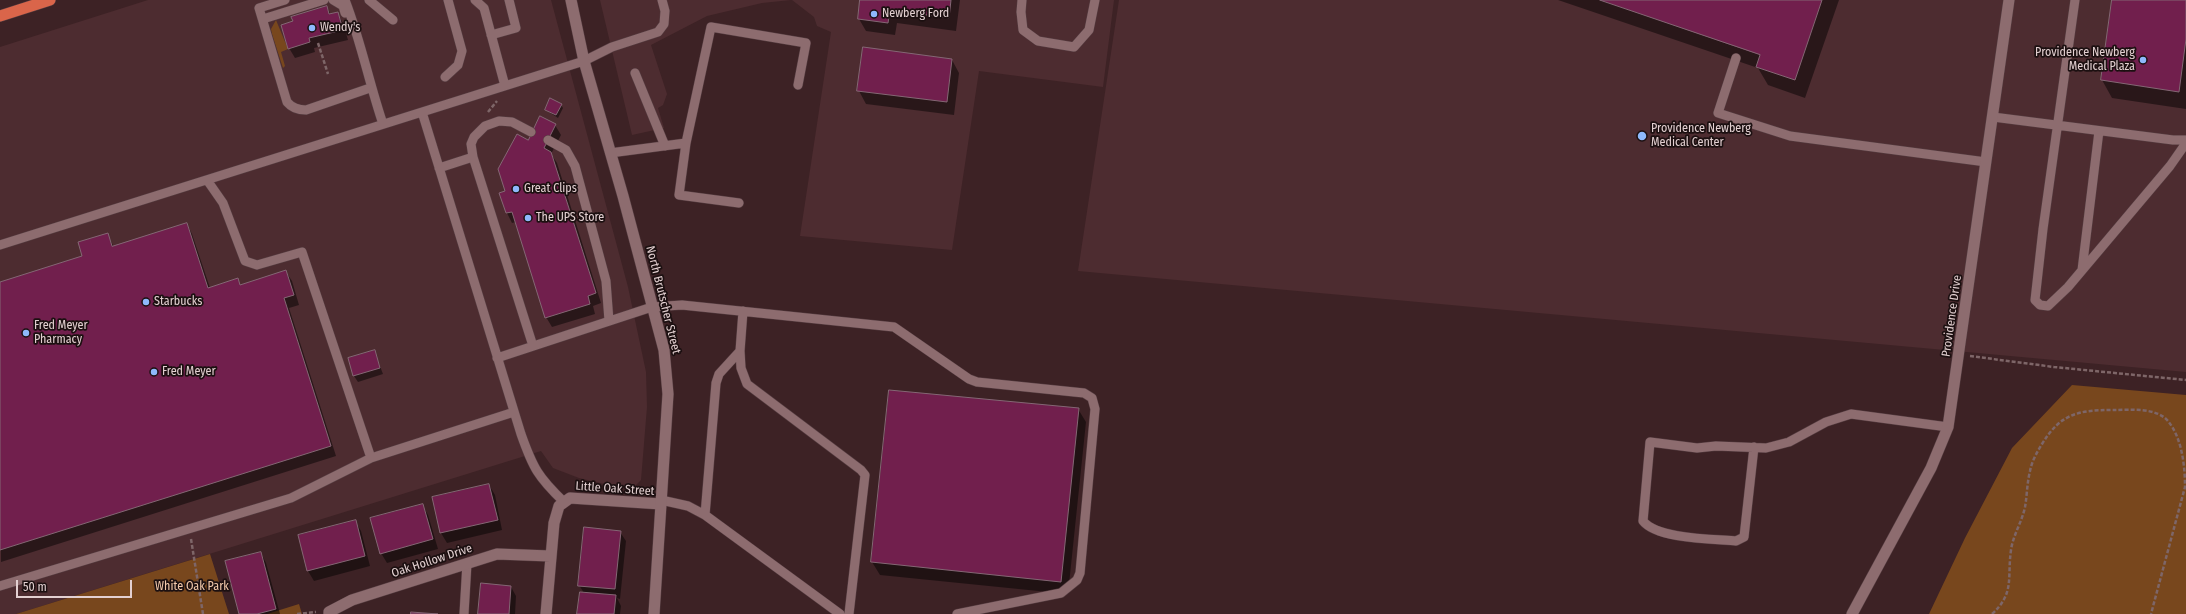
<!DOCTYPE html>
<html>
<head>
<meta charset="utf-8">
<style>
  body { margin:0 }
  #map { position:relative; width:2186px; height:614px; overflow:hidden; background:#3d2225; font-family:"Fira Sans Condensed",sans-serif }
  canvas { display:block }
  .scale { position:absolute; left:16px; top:580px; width:116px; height:18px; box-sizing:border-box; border:2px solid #e3d0d1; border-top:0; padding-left:5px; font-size:12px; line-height:14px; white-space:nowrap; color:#e3d0d1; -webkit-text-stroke:3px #1c1011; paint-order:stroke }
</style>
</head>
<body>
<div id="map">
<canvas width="2186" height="614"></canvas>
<div class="scale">50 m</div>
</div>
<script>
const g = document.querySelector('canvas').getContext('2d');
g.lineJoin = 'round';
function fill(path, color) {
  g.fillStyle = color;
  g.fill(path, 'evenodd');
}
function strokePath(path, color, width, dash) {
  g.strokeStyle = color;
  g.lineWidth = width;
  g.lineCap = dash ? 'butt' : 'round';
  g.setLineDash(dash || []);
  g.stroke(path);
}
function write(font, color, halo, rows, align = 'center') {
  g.font = font + ' "Fira Sans Condensed",sans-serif';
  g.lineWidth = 3.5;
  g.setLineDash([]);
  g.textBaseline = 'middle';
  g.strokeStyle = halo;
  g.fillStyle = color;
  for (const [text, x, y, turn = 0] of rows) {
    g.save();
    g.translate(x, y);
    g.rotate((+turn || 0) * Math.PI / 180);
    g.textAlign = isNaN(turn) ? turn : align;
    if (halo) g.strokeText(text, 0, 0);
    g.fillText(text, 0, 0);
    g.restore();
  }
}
fill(new Path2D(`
  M 148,0 L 551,0 L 628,287 L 646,372 L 647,407 L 641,480 L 634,487 L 626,489 L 579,478 L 553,468 L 541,451 L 16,614 L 0,614 L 0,47 Z
  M 600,0 L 791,0 L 762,3 L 707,16 L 651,45 L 667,94 L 663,105 L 658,108 L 664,128 L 632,135 Z
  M 792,0 L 1114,0 L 1103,87 L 979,71 L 952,250 L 800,236 L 831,32 L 817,26 L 814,17 Z
  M 1119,0 L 2186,0 L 2186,372 L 1078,271 Z`), '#4d2c30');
fill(new Path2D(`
  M 276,20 L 288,49 L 281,52 L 285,66 L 283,68 L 272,34 L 271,29 Z
  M 2072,385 L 2186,395 L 2186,614 L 1929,614 L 1965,538 L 2012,448 Z
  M 210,554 L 229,614 L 16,614 Z
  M 299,604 L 302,614 L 267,614 Z`), '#78471d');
fill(new Path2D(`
  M 861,0 L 960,0 L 956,31 L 897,23 L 895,35 L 866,31 L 859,19 Z
  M 1558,0 L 1839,0 L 1805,98 L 1768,85 L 1758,68 Z
  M 2113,0 L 2186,0 L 2186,109 L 2112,98 L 2102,80 Z
  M 327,7 L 331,15 L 337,13 L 343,23 L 348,40 L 314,48 L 315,52 L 295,58 L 289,48 L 294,22 Z
  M 952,60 L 959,73 L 954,115 L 866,104 L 859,91 Z
  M 561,105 L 563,108 L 558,118 L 546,110 Z
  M 555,125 L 561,135 L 551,154 L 557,163 L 601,303 L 593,306 L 595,314 L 552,327 L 546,317 L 516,222 L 512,223 L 507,213 L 501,194 L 507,192 L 528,141 Z
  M 187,224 L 192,234 L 210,288 L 237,280 L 241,286 L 286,272 L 292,281 L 299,305 L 289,308 L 336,456 L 1,562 L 0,283 L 83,257 L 107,234 L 114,247 Z
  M 374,351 L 383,374 L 358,382 L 354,376 Z
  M 1078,409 L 1086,422 L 1068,594 L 880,575 L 872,562 Z
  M 489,485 L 495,495 L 502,530 L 447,543 L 441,533 L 433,498 Z
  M 422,505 L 428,515 L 438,549 L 387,563 L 381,553 Z
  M 355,521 L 361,531 L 370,566 L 314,581 L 308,571 L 299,535 Z
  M 620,532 L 626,541 L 620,599 L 617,598 L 621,606 L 620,614 L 578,614 L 584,593 L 579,585 Z
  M 261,553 L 266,563 L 280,614 L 240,614 Z
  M 511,587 L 516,596 L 515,614 L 479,614 Z`), '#0007');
const building = new Path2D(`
  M 860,0 L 951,0 L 949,18 L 890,10 L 888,23 L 858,19 Z
  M 1600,0 L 1822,0 L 1795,80 L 1756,67 L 1760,55 Z
  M 2112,0 L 2186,0 L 2186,39 L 2179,92 L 2101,80 Z
  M 327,6 L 329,14 L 338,12 L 343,30 L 309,38 L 310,42 L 288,49 L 281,25 L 293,21 L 291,17 Z
  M 863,47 L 952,59 L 947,102 L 857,91 Z
  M 550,98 L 562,104 L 556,115 L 545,110 Z
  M 540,116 L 556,124 L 544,148 L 551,152 L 596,293 L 588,296 L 590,304 L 545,318 L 512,212 L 506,213 L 499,193 L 505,191 L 498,169 L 517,134 L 528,140 Z
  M 187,223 L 208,288 L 238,278 L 240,285 L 286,270 L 294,295 L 284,298 L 331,446 L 0,550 L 0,282 L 82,256 L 78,242 L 108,233 L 112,246 Z
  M 375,350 L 380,368 L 353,376 L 348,358 Z
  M 889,390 L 1079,408 L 1061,582 L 871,562 Z
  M 489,484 L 498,520 L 440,533 L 432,497 Z
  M 423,504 L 433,539 L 380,554 L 370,518 Z
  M 356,520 L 365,556 L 307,571 L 298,535 Z
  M 584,527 L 621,531 L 615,589 L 578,586 Z
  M 261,552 L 276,609 L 257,614 L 239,614 L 225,561 Z
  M 481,583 L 511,586 L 509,614 L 478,614 Z
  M 580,592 L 616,595 L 614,614 L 577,614 Z
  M 411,612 L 438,614 L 411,614 Z`);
fill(building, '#711f4d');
strokePath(building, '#846774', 1);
const service = new Path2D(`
  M 285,0 L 259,8 L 287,102 C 292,108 298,110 306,110 L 370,88
  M 333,0 L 343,6 L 345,13
  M 345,0 C 361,41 369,83 383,124
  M 369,0 L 393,20
  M 475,0 L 484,8 L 505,86
  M 1022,0 L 1021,12 L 1023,30 L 1038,41 L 1074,47 L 1089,30 L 1095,0
  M 2075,0 L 2043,229 L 2035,300 L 2040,305 L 2048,306 L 2068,287 L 2170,166 L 2186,143
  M 263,19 L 324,0
  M 491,35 L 516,28 L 509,0
  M 1736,58 L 1718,113 L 1790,136 L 1986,162
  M 635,73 L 665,146
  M 445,77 L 458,65 L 462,51 L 448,0
  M 422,112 L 521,434 C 533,468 538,477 564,502
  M 1993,117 L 2173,140 L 2186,140
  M 531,132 L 512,122 L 499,121 L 485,126 L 474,137 L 471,144 L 473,157 L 533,346
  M 548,140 L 566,150 L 575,166 L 606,281 L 609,321
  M 686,143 L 679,195 L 739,203
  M 610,153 L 686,143 L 711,27 L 806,43 L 798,85
  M 439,168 L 473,157
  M 207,180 L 223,203 L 245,261 L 257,265 L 302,252 L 371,458 L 514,412
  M 0,245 L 584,61 L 612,47 L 658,32 L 664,24 L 665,11 L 662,0
  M 2082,270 L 2099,131
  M 740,351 L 741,368 L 747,384 L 861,470 L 865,475 L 849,614
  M 497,358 L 652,307 L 682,305 L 894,327 L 969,379 L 977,382 L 1084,393 L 1092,398 L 1095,409 L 1080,573 L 1077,580 L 1061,593 L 957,614
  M 1754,447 L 1744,537 L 1736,541 C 1713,539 1657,539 1643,521 L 1650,442 L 1697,448 L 1716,446 L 1766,448 L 1789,442 L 1826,422 L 1851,414 L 1948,427
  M 661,500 L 688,506 L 705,515 L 840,614
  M 705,515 L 716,383 L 719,374 L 740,351 L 743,311
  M 0,586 L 291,498 L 371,458
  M 464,614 L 467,563`);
const minor = new Path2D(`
  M 329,614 L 329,612 L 352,600 L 497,554 L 550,556
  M 546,614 L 554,523 L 559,506 L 570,498 L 661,504`);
const tertiary = new Path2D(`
  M 571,0 L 584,61 L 623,196 L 664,350 L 668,394 L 654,614
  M 1852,614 L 1931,468 L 1948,427 L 2009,0`);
const trunk = new Path2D(`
  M 0,16 L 50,0`);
strokePath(service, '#553d41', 10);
strokePath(minor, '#553d41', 12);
strokePath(tertiary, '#553d41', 12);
strokePath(trunk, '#553d41', 12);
strokePath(new Path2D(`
  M 318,43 L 328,74
  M 488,112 L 497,101
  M 1970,356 L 2054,367 L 2186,380
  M 191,539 L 203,614
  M 297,614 L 316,612
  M 1992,614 C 2015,593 2007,578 2011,550 C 2013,535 2022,522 2025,507 C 2027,496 2027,483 2030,471 C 2032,461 2037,452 2042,444 C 2061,413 2079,410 2113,410 C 2130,410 2156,407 2168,421 C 2182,438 2185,466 2185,487 L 2151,614`), '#7e6668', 2.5, [4, 2]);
strokePath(service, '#8d6c6f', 9);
strokePath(minor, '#8d6c6f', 11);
strokePath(tertiary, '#8d6c6f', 11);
strokePath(trunk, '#da654a', 11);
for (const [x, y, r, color] of [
  [874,14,4,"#8eb9fc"],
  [312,28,4,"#8eb9fc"],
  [2143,60,4,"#8eb9fc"],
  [1642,136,5,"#8eb9fc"],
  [516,189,4,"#8eb9fc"],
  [528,218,4,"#8eb9fc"],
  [146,302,4,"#8eb9fc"],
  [26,333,4,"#8eb9fc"],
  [154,372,4,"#8eb9fc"]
]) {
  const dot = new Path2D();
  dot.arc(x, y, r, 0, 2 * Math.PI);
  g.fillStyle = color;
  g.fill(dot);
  strokePath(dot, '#1c1011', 1.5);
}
write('12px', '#e3d0d1', '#1c1011', [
  ["Newberg Ford",882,14],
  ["Wendy's",320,28],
  ["Providence Newberg",2135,53,"right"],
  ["Medical Plaza",2135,67,"right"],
  ["Providence Newberg",1651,129],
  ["Medical Center",1651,143],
  ["Great Clips",524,189],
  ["The UPS Store",536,218],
  ["Starbucks",154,302],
  ["Fred Meyer",34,326],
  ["Pharmacy",34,340],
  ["Fred Meyer",162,372]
], 'left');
write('12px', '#e3d0d1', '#1c1011', [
  ["North Brutscher Street",663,300,76],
  ["Providence Drive",1952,316,-82],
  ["Little Oak Street",615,489,4],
  ["Oak Hollow Drive",432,561,-18]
]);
write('12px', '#f3caac', '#1c1011', [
  ["White Oak Park",192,587]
]);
</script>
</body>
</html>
